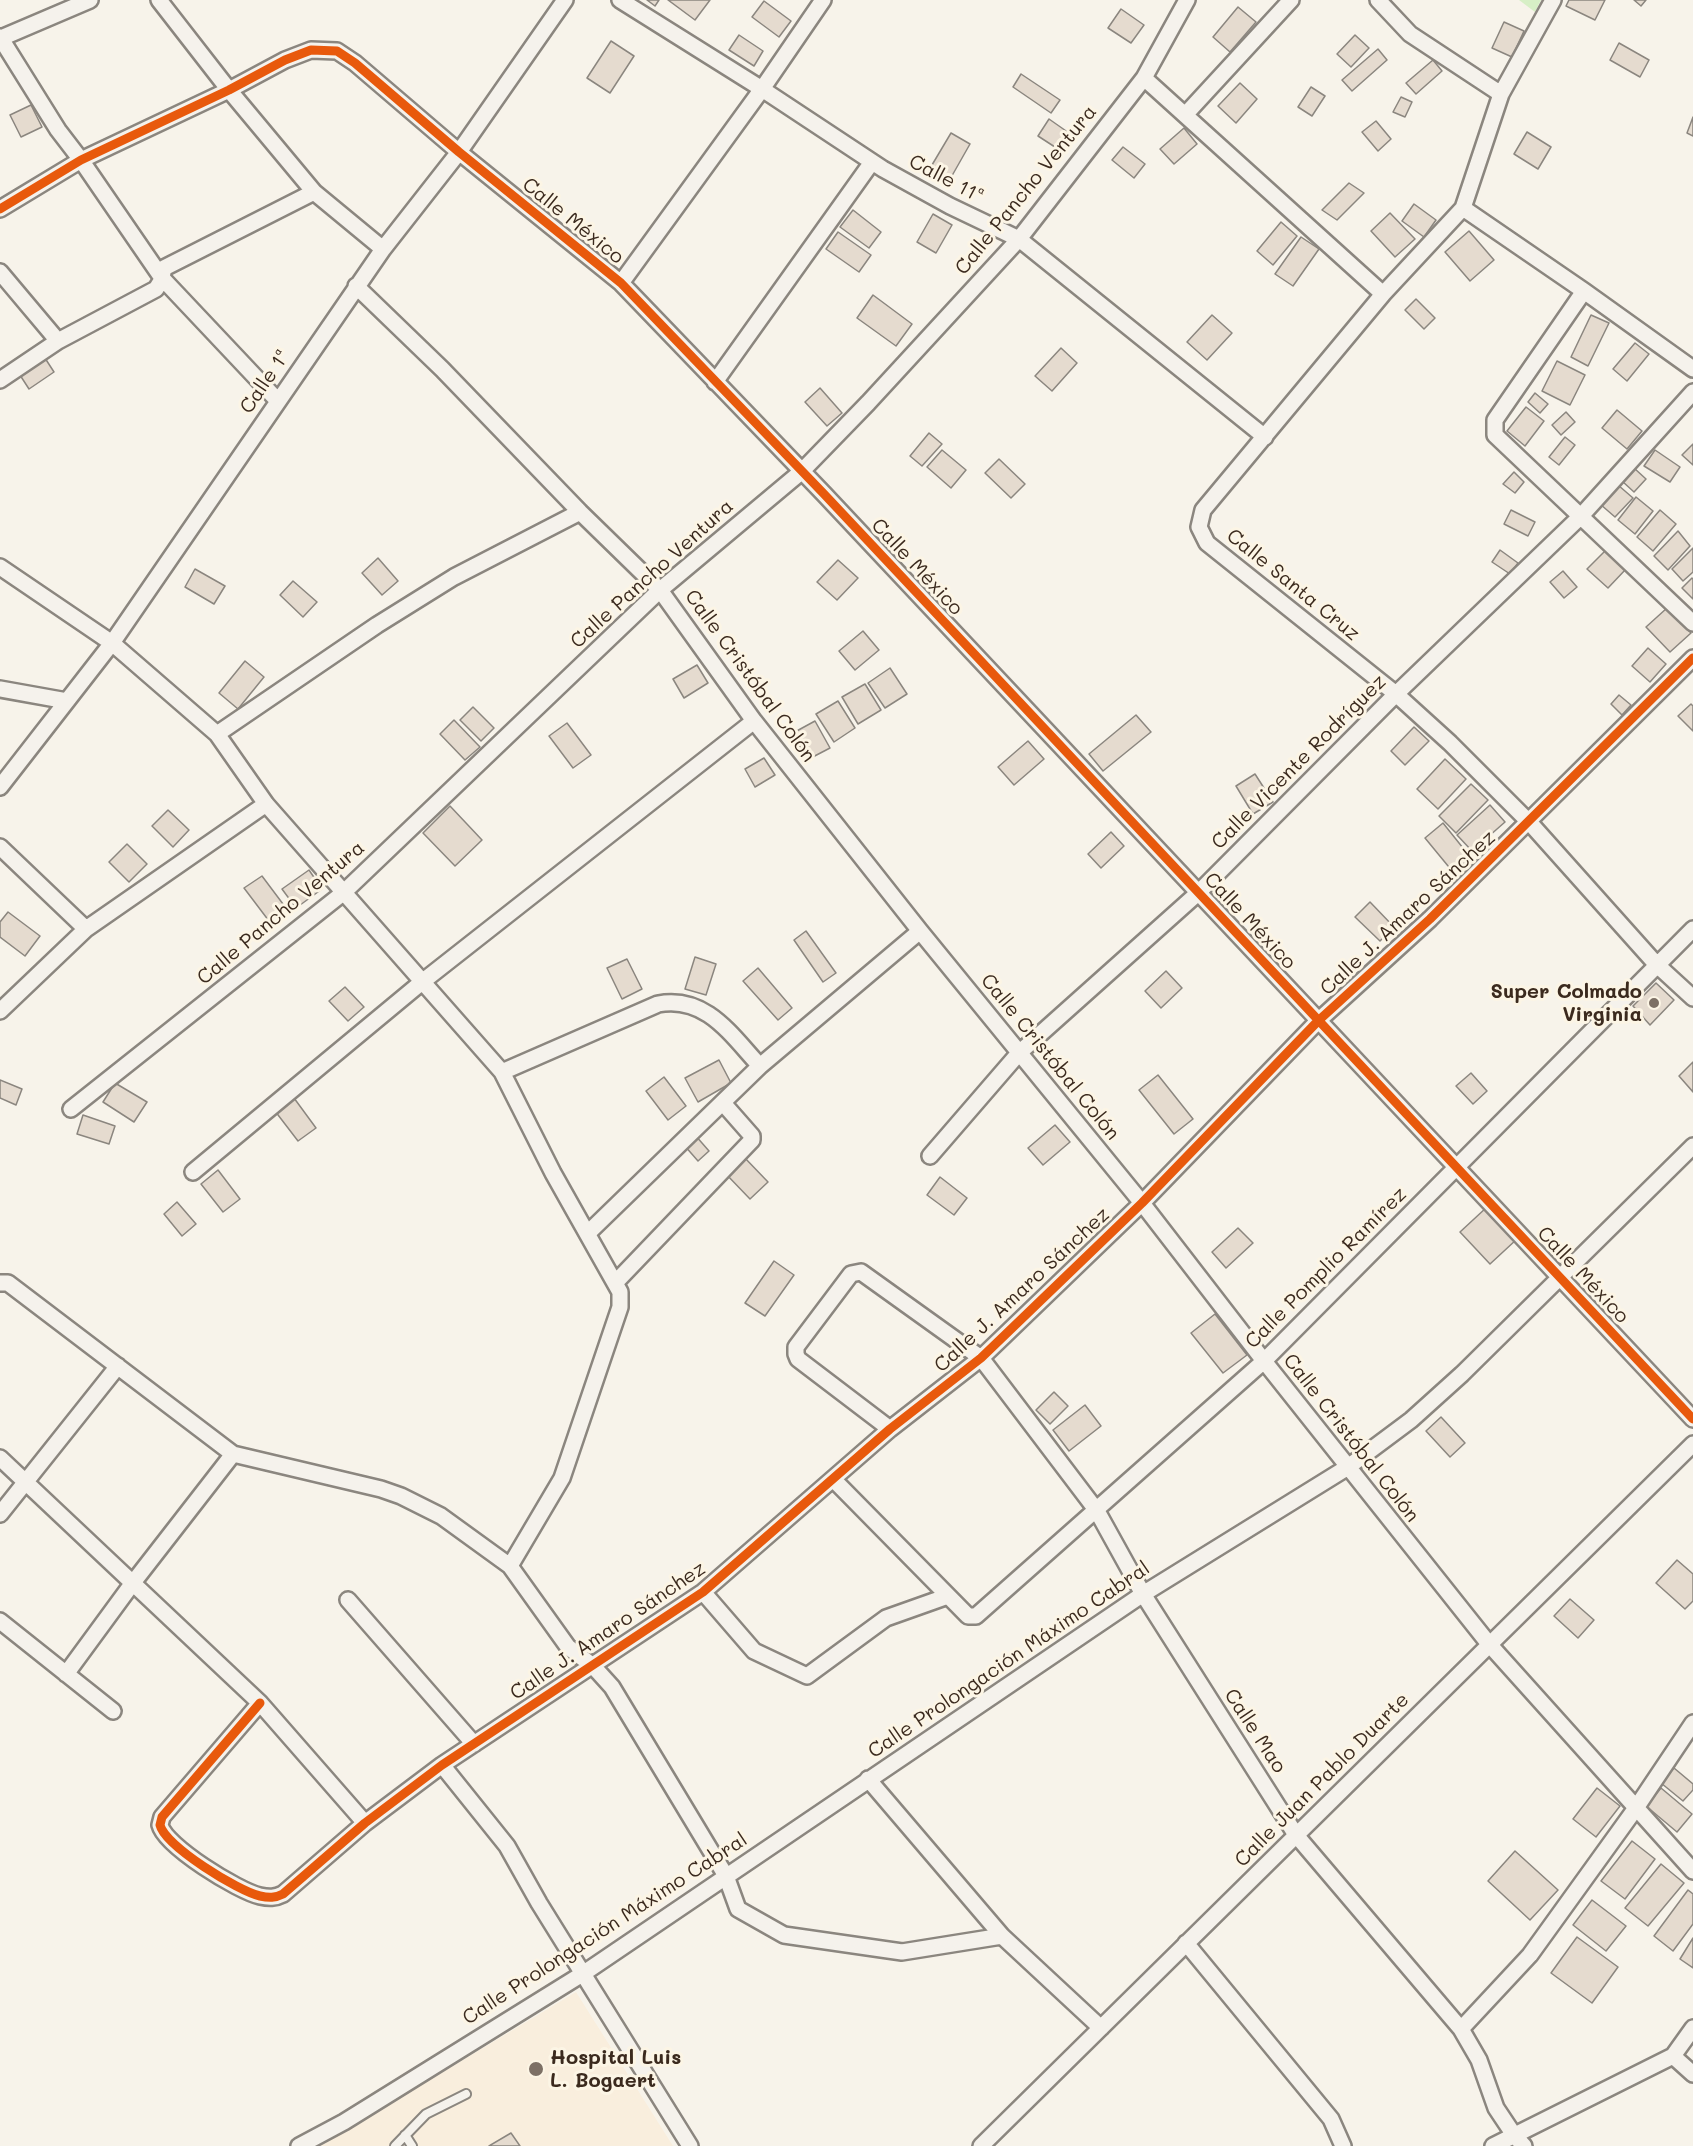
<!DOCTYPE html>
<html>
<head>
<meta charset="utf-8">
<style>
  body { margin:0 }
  canvas { display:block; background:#f7f3ea }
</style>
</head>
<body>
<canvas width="1693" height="2146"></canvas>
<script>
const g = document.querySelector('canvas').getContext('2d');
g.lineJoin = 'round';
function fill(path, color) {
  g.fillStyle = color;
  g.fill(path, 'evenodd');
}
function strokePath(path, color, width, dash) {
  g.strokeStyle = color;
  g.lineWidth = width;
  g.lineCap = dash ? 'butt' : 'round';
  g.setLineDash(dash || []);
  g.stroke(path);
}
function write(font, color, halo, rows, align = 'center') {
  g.font = font + ' Mali,sans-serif';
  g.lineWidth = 6;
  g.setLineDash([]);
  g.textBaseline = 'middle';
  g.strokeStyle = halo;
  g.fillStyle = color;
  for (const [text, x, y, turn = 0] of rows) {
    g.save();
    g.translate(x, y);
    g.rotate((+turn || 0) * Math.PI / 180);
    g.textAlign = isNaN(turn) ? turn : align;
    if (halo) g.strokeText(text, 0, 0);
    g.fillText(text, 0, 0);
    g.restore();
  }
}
fill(new Path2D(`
  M 576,1992 L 673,2146 L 320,2146 Z`), '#f9eedd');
fill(new Path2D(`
  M 1519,0 L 1541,0 L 1535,12 Z`), '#d7efc6');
const building = new Path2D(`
  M 647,0 L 659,0 L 655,6 Z
  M 668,0 L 710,0 L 695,20 Z
  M 1569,0 L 1605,0 L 1595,20 L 1566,6 Z
  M 1634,0 L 1646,0 L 1641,6 Z
  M 764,1 L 791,21 L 779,37 L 752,17 Z
  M 1238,7 L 1256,22 L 1230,52 L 1213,37 Z
  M 1121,9 L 1144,25 L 1131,43 L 1108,28 Z
  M 1504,22 L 1524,31 L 1512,57 L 1492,48 Z
  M 739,35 L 763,51 L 754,66 L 729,50 Z
  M 1355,35 L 1369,48 L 1351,67 L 1337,54 Z
  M 611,41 L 634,56 L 610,93 L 587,78 Z
  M 1619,43 L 1649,60 L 1640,77 L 1610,60 Z
  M 1378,49 L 1387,60 L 1352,91 L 1342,80 Z
  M 1433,60 L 1442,71 L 1416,94 L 1406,83 Z
  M 1021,74 L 1060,100 L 1051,113 L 1013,87 Z
  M 1240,83 L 1257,99 L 1236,123 L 1218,106 Z
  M 1311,87 L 1325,96 L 1312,116 L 1298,107 Z
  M 1401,97 L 1412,102 L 1405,117 L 1393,112 Z
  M 31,105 L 42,127 L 21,137 L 10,115 Z
  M 1693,117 L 1693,136 L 1687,133 Z
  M 1049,119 L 1069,133 L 1058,149 L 1038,136 Z
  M 1376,121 L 1391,139 L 1378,151 L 1362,132 Z
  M 1184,128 L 1197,144 L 1174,164 L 1160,149 Z
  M 1527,132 L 1551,147 L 1538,169 L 1514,154 Z
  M 951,133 L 970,144 L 949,181 L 929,170 Z
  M 1123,147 L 1145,164 L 1134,178 L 1112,160 Z
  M 1349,183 L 1364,193 L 1337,220 L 1322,210 Z
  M 1414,204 L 1436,220 L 1424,237 L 1402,221 Z
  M 853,210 L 881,232 L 869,248 L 840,227 Z
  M 1390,213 L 1415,239 L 1395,257 L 1371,231 Z
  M 933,214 L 952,225 L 936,253 L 917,242 Z
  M 1281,222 L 1297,236 L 1273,265 L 1257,251 Z
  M 1469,231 L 1494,260 L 1470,281 L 1445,252 Z
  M 838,232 L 871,255 L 859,272 L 826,249 Z
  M 1301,237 L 1319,249 L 1293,286 L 1275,274 Z
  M 873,295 L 912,324 L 896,346 L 857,318 Z
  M 1416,299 L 1435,318 L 1424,329 L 1405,310 Z
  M 1212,315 L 1232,333 L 1207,360 L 1187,342 Z
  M 1591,315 L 1609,323 L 1588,366 L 1571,357 Z
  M 1635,343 L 1649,354 L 1627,381 L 1613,369 Z
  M 1061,348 L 1077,363 L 1052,391 L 1035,376 Z
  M 43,355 L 54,372 L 29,389 L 18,372 Z
  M 1557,361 L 1585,375 L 1570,405 L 1542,391 Z
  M 820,388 L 842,413 L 827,426 L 805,402 Z
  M 1535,393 L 1548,404 L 1540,413 L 1528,402 Z
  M 1526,407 L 1544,421 L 1525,446 L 1507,431 Z
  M 1617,410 L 1642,431 L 1627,449 L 1602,428 Z
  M 1566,412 L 1575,422 L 1561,435 L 1552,425 Z
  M 929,433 L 942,444 L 922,466 L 910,456 Z
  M 1565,437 L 1575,445 L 1559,465 L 1549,457 Z
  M 1693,444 L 1693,465 L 1682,455 Z
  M 942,450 L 966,470 L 951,488 L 927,467 Z
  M 1655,450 L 1680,467 L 1670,482 L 1644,466 Z
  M 999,459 L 1025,484 L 1011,498 L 985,473 Z
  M 1634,468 L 1646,479 L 1634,492 L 1622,481 Z
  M 1514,472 L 1524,482 L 1515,493 L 1503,484 Z
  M 1618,485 L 1633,498 L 1615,517 L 1600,504 Z
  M 1636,497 L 1653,511 L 1635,534 L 1618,520 Z
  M 1511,510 L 1535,522 L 1528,536 L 1504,524 Z
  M 1660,510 L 1676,524 L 1653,551 L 1637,537 Z
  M 1678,531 L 1690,546 L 1668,570 L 1654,556 Z
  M 1693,548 L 1693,572 L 1683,581 L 1672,569 Z
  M 1607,549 L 1626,569 L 1608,588 L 1587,569 Z
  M 1500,550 L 1518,563 L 1510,574 L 1492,562 Z
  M 378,558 L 398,581 L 382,595 L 362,573 Z
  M 838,560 L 858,578 L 837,600 L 817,582 Z
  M 195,569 L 225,586 L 214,604 L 185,587 Z
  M 1563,571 L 1577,587 L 1564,598 L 1550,582 Z
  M 1692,578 L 1693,579 L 1693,599 L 1682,588 Z
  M 293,581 L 317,602 L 303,617 L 280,595 Z
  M 1667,608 L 1691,633 L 1670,652 L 1646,627 Z
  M 863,631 L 879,650 L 855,670 L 839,651 Z
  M 1648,648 L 1666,664 L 1650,682 L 1632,666 Z
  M 245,661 L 264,677 L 238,709 L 219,693 Z
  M 697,665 L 708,683 L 684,698 L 673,679 Z
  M 890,668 L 907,694 L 885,708 L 868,683 Z
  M 865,684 L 881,710 L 858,724 L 842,697 Z
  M 1619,695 L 1631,705 L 1622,715 L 1611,704 Z
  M 838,701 L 855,728 L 834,742 L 816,714 Z
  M 1691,704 L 1693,706 L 1693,731 L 1678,716 Z
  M 473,707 L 494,728 L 481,741 L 460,720 Z
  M 1136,715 L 1151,732 L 1103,771 L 1089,754 Z
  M 454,720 L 480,747 L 465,760 L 440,734 Z
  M 815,721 L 830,748 L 807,760 L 793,733 Z
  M 567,723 L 591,755 L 573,768 L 549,736 Z
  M 1414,727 L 1429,741 L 1405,765 L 1391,751 Z
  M 1028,741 L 1044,759 L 1014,785 L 998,767 Z
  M 764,758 L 775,775 L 755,787 L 745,769 Z
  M 1445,759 L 1466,779 L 1438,809 L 1417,789 Z
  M 1255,774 L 1273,802 L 1253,814 L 1236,786 Z
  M 1471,784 L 1488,800 L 1456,833 L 1439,816 Z
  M 1490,805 L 1505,822 L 1472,851 L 1457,835 Z
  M 450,806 L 482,840 L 455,866 L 423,833 Z
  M 168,810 L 189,830 L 173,847 L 152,826 Z
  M 1443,823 L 1471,858 L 1453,872 L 1425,838 Z
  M 1111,832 L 1124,846 L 1101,868 L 1088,854 Z
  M 127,844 L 147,864 L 129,882 L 109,862 Z
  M 309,870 L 322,889 L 296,908 L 282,889 Z
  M 262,876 L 286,908 L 269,921 L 244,888 Z
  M 1370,902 L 1394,927 L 1380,941 L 1355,917 Z
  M 8,912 L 40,936 L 25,956 L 0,937 L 0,922 Z
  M 806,931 L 836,973 L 823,982 L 794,940 Z
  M 695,957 L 716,964 L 706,995 L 685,989 Z
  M 627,959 L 642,989 L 622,999 L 607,968 Z
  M 758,968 L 792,1008 L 778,1020 L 743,981 Z
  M 1166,971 L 1182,988 L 1161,1008 L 1145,991 Z
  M 1656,983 L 1674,1000 L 1650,1025 L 1633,1006 Z
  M 345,987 L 364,1007 L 348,1021 L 329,1001 Z
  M 719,1060 L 731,1083 L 698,1102 L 685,1078 Z
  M 1693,1062 L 1693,1092 L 1679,1076 Z
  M 1471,1073 L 1487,1091 L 1473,1104 L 1456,1086 Z
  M 1158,1075 L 1193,1119 L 1174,1134 L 1139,1090 Z
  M 664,1077 L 686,1106 L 668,1120 L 646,1091 Z
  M 0,1080 L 22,1089 L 16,1105 L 0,1098 Z
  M 115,1083 L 147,1102 L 134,1122 L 103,1102 Z
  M 294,1098 L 316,1128 L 298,1141 L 275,1111 Z
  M 83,1115 L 115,1126 L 109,1144 L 77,1134 Z
  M 1055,1125 L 1070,1142 L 1043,1165 L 1028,1148 Z
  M 695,1135 L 709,1151 L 698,1161 L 684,1145 Z
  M 743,1156 L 768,1182 L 750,1199 L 725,1173 Z
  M 218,1170 L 240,1199 L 223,1212 L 201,1184 Z
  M 940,1177 L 967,1198 L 954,1215 L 927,1195 Z
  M 177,1202 L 196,1224 L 182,1236 L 164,1214 Z
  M 1487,1207 L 1517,1239 L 1490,1264 L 1460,1232 Z
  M 1238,1228 L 1253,1243 L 1226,1268 L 1212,1252 Z
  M 774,1261 L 794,1275 L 765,1316 L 745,1303 Z
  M 1215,1314 L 1247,1355 L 1223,1373 L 1191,1333 Z
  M 1054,1392 L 1068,1406 L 1050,1424 L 1036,1410 Z
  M 1085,1405 L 1101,1426 L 1069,1451 L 1053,1430 Z
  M 1441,1417 L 1465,1443 L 1450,1457 L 1426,1431 Z
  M 1677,1560 L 1693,1574 L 1693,1601 L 1685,1609 L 1656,1583 Z
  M 1570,1599 L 1594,1620 L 1578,1638 L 1554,1616 Z
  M 1674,1768 L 1693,1784 L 1693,1790 L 1683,1801 L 1661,1783 Z
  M 1597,1788 L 1620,1806 L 1596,1837 L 1573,1819 Z
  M 1661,1788 L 1692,1814 L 1677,1832 L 1646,1806 Z
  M 1632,1841 L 1655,1859 L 1625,1899 L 1601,1881 Z
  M 1515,1851 L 1558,1890 L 1530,1920 L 1488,1881 Z
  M 1661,1864 L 1684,1883 L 1648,1926 L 1625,1908 Z
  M 1688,1890 L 1693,1894 L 1693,1924 L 1673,1951 L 1654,1936 Z
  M 1592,1900 L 1626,1926 L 1606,1951 L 1573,1925 Z
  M 1577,1937 L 1618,1967 L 1592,2003 L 1551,1973 Z
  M 1693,1938 L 1693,1968 L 1680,1959 Z
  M 511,2133 L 520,2146 L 489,2146 Z`);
fill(building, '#e5dbcf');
strokePath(building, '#8b867f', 1.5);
const service = new Path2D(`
  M 405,2135 L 412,2146
  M 395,2146 L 426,2114 L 466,2094`);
const minor = new Path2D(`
  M 159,0 L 229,90 L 314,192 L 383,249
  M 620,0 L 762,89 L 883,169 L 950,206 L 1019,239 L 1265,437
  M 1378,0 L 1410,34 L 1501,94
  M 1553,0 L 1501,94 L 1463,208 L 1383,294 L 1203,510 L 1199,527 L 1207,543 L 1396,694 L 1450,743 L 1530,823 L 1656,964 L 1693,998
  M 0,37 L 58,130 L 81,160 L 162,278 L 278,401
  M 1,38 L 90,0
  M 1144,78 L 1383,294
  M 1185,115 L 1291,0
  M 1463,208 L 1584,291 L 1693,369
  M 0,209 L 81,160 L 229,90 L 285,60 L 311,50 L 337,51 L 355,63 L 459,152 L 621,283 L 824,494 L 1693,1419
  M 0,272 L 58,341
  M 621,283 L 762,89 L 823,0
  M 356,286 L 442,369 L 580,512 L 660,590 L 754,721 L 920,931 L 1142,1203 L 1264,1361 L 1489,1644 L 1693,1871
  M 1584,291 L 1495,420 L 1495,435 L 1693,623
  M 0,380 L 58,341 L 156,289 L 161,281 L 164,268 L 314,192
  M 715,382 L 872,162
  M 0,567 L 112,643 L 217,734 L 266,804 L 502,1072 L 553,1173 L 620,1292 L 620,1307 L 562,1478 L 510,1566
  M 0,689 L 67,701
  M 217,734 L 377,625 L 454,577 L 580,512
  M 0,787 L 112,643 L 383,249 L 459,152 L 565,0
  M 0,847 L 86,929
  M 0,1011 L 86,929 L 266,804
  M 502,1072 L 658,1004 C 706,995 731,1035 760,1066
  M 71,1109 L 343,893 L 660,590 L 801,472 L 868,403 L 1019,239 L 1144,78 L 1187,0
  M 930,1156 L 1019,1053 L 1198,893 L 1396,694 L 1581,516 L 1693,392
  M 193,1172 L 422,982 L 754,721
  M 588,1233 L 760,1066 L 920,931
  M 0,1283 L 8,1283 L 233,1454
  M 615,1283 L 752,1140 L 752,1136 L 723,1103
  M 890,1429 L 798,1359 L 796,1354 L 796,1347 L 851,1274 L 861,1272 L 981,1358 L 1097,1511 L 1143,1594 L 1296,1835 L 1461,2029 L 1479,2060 L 1496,2108 L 1514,2135 L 1524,2146
  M 0,1458 L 260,1703 L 365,1823
  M 833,1479 L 968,1616 L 976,1616 L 1264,1361 L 1693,929
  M 0,1514 L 118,1366
  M 703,1592 L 754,1651 L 807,1676 L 886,1618 L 948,1596
  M 348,1600 L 474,1744
  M 0,1621 L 113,1711
  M 66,1674 L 132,1584 L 233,1454 L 381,1489 L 401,1496 L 441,1516 L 510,1566 L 568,1647 L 593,1666 L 612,1687 L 726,1876 L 738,1909 L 784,1935 L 902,1952 L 1002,1936
  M 260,1703 L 162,1817 L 160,1825 C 165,1846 238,1891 260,1896 C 269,1898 275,1898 283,1894 L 365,1823 L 442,1765 L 703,1592 L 890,1429 L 981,1358 L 1142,1203 L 1318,1021 L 1430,919 L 1693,658
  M 442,1765 L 507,1846 L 539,1903 L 690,2146
  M 868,1779 L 1002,1936 L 1101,2028
  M 1186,1943 L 1331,2119 L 1343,2146
  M 1461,2029 L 1530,1955 L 1636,1808 L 1693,1723
  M 1673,2056 L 1693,2074
  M 299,2146 L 344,2122 L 584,1973 L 1143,1594 L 1348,1467 L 1411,1420 L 1462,1374 L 1693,1146
  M 981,2146 L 1693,1444
  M 1493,2146 L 1673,2056 L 1693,2028`);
strokePath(service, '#8b867f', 12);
strokePath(minor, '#8b867f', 20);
strokePath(service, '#f5f2ec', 8);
strokePath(minor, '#f5f2ec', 15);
strokePath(new Path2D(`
  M 0,209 L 81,160 L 229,90 L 285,60 L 311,50 L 337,51 L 355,63 L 459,152 L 621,283 L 824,494 L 1693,1419
  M 260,1703 L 162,1817 L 160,1825 C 165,1846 238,1891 260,1896 C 269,1898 275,1898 283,1894 L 365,1823 L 442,1765 L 703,1592 L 890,1429 L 981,1358 L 1142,1203 L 1318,1021 L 1430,919 L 1693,658`), '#e8590c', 9);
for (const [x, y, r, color] of [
  [1654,1003,6,"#7d7065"],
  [536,2069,8,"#7d7065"]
]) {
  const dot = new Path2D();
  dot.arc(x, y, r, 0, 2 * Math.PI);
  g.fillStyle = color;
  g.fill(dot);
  strokePath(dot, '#fcf5e5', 2);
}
write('20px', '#3b2a1e', '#fcf5e5', [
  ["Calle 11ª",946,179,28],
  ["Calle Pancho Ventura",1026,190,-51],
  ["Calle México",573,221,39],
  ["Calle 1ª",265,382,-56],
  ["Calle México",917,567,47],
  ["Calle Pancho Ventura",652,574,-42],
  ["Calle Santa Cruz",1293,585,39],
  ["Calle Cristóbal Colón",750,676,54],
  ["Calle Vicente Rodríguez",1299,762,-45],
  ["Calle Pancho Ventura",281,913,-40],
  ["Calle J. Amaro Sánchez",1408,913,-43],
  ["Calle México",1250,921,47],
  ["Calle Cristóbal Colón",1050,1057,51],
  ["Calle Pomplio Ramírez",1326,1268,-45],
  ["Calle México",1583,1275,47],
  ["Calle J. Amaro Sánchez",1022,1290,-43],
  ["Calle Cristóbal Colón",1351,1438,52],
  ["Calle J. Amaro Sánchez",608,1631,-34],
  ["Calle Prolongación Máximo Cabral",1009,1660,-34],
  ["Calle Mao",1255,1731,57],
  ["Calle Juan Pablo Duarte",1322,1780,-45],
  ["Calle Prolongación Máximo Cabral",605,1929,-33]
]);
write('bold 20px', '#3b2a1e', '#fcf5e5', [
  ["Super Colmado",1642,992],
  ["Virginia",1642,1015],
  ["Hospital Luis",550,2058,"left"],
  ["L. Bogaert",550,2081,"left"]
], 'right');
</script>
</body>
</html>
